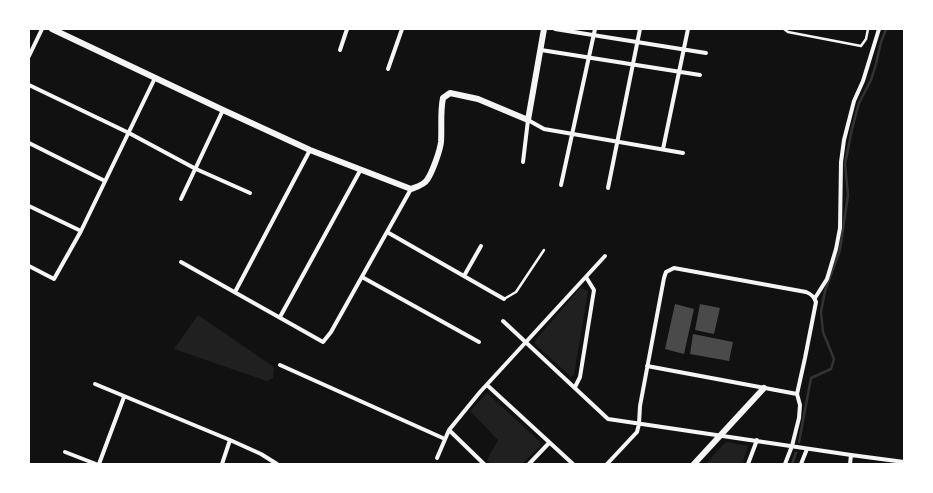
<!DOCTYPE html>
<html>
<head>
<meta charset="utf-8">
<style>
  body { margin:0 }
  #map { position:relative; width:933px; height:493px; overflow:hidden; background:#111; font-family:"Nunito Sans",sans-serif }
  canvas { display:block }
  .frame { position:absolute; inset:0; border:30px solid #fff; pointer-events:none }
</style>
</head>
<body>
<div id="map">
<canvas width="933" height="493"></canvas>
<div class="frame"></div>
</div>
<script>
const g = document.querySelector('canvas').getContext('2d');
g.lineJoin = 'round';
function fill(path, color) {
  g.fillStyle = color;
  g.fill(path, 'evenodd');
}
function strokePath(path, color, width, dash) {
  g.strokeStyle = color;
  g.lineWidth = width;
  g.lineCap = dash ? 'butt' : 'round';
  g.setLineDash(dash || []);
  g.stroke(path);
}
fill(new Path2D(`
  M 580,288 L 588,291 L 574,375 L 571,377 L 535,344 L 535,341 Z
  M 198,315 L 274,367 L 273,378 L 267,381 L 174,349 Z
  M 487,393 L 540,442 L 541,445 L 522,464 L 491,464 L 487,460 L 498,440 L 470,411 Z
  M 726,442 L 748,446 L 742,464 L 705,464 Z`), '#202020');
strokePath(new Path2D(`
  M 799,442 L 811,378 L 831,369 L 834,359 L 823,332 L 821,312 L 825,291 L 840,250 L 848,195 L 845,164 L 852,129 L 859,103 L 871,80 L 876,64 L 881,42 L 886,29
  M 792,464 L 796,453`), '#333', 2.5);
fill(new Path2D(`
  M 675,304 L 694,309 L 684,354 L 665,349 Z
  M 700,304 L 720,308 L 714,334 L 695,330 Z
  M 693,334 L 733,342 L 729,361 L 690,354 Z`), '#4a4a4a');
strokePath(new Path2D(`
  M 784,29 L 788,32 L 861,46 L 866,39 L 868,29
  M 504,299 L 516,292 L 544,250`), '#f5f5f5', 2.5);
strokePath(new Path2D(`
  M 555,29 L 706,53
  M 340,50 L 347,29
  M 541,50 L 700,75
  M 29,56 L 42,29
  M 388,69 L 402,29
  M 29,85 L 129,133 L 196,169 L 250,193
  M 29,143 L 105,181
  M 663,149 L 688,29
  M 523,162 L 528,120 L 544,129 L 683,153
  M 561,185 L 595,29
  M 608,188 L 640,29
  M 181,199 L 223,110
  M 29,206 L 81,231
  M 387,232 L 504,299
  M 181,262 L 323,342 L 331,332 L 411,189
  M 29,266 L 54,279 L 81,231 L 155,78
  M 464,276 L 481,246
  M 362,277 L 479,342
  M 235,292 L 310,150
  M 815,298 L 827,279 L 836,249 L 840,228 L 841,162 L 844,140 L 854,101 L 863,81 L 879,29
  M 280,317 L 361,169
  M 503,321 L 608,419 L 851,455 L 904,462
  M 280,365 L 445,439
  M 647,366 L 797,394
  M 95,384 L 230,440 L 261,454 L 277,464
  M 487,385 L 573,464
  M 575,387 L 580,377 L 594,290 L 586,277
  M 449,430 L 484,464
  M 65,452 L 96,464
  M 437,458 L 449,430 L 480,392 L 605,256
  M 99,464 L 124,397
  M 222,464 L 230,440
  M 529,464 L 549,443
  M 607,464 L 637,432 L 639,424 L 640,406 L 664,278 L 666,272 L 674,268 L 806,292 C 811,294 814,296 816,302 L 805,358 L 797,394 L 800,405 L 799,418 L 792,446 L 785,464
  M 748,464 L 757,440
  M 801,464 L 807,449
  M 850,464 L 851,455`), '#f5f5f5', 4);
strokePath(new Path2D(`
  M 52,29 L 223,110 L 310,150 L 411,189 C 416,187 424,185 427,180 C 432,173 440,151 441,142 C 442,127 440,112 443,98 L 450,93 L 478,99 L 528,120 L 544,29
  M 694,464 L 764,388`), '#f5f5f5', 6);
</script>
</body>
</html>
